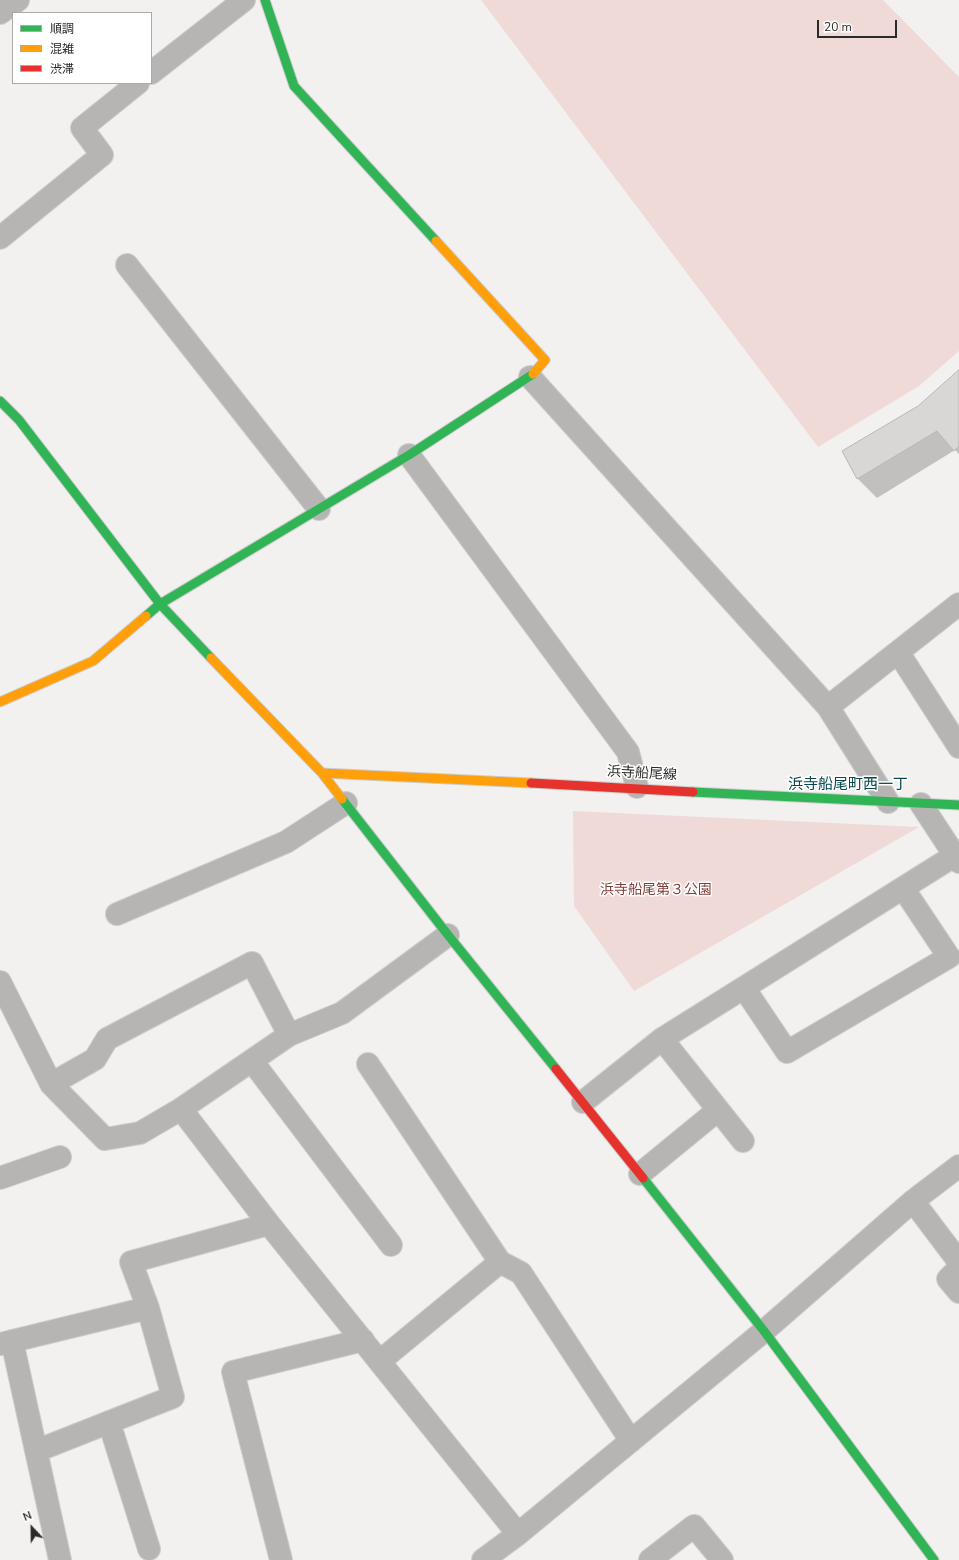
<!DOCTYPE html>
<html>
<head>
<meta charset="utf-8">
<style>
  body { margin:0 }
  #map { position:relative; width:959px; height:1560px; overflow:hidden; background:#f2f1ef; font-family:"Nunito Sans","Noto Sans JP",sans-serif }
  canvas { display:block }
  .legend { position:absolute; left:12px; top:12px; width:140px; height:72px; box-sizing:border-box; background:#fff; border:1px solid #aaaaa9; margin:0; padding:5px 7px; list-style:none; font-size:12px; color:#2a2a28 }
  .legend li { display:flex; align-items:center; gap:8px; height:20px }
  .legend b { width:20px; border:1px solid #aaaaa9 }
  .north { position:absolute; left:12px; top:1508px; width:40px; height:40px; -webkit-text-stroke:3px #fff; paint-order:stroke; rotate:338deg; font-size:11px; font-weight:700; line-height:16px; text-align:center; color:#2a2a28 }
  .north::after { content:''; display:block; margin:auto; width:14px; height:18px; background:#2a2a28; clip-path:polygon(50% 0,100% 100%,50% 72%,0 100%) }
  .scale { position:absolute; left:817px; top:20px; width:80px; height:18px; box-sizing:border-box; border:2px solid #2a2a28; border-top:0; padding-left:5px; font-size:12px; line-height:14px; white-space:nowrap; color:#2a2a28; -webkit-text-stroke:3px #fff; paint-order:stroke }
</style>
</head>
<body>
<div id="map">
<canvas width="959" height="1560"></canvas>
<ul class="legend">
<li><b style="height:5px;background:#30b455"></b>順調</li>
<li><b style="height:5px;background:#ff9f0a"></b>混雑</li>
<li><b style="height:5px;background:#e5322d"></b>渋滞</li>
</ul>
<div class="north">N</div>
<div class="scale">20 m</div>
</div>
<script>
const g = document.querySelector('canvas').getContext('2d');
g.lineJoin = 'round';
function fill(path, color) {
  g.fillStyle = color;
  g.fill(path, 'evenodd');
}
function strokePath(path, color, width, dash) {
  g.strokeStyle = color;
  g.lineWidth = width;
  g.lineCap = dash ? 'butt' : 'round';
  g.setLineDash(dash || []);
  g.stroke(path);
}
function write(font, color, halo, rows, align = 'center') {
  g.font = font + ' "Nunito Sans","Noto Sans JP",sans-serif';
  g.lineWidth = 3;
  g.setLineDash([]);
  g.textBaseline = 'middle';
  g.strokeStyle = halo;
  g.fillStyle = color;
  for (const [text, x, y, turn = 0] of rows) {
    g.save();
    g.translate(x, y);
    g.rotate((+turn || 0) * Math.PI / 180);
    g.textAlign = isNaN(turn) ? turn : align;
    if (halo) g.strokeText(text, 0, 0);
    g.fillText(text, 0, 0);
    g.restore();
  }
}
fill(new Path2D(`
  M 481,0 L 883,0 L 959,77 L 959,351 L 919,386 L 818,447 Z
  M 573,811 L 919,827 L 634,991 L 574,906 Z`), '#f0dad7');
fill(new Path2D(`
  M 959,371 L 959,454 L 955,450 L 877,498 L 858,479 L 843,452 L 919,407 Z`), '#0003');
const building = new Path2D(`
  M 959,370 L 959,446 L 954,451 L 937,431 L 857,479 L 842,451 L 918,406 Z`);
fill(building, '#d8d7d6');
strokePath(building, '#b8b7b6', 1);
const street = new Path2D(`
  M 0,13 L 18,0
  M 151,73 L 244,0
  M 0,238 L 102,155 L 82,128 L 138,83
  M 127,265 L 319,509
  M 530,377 L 828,707 L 888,802
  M 409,455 L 628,752 L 637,787
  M 898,652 L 959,747
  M 828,707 L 959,604
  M 921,804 L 959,862
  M 117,914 L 286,842 L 346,803
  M 0,982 L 51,1084 L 105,1139 L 140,1133 L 181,1109 L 289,1035 L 342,1013 L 448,935
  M 744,988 L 787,1052 L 949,957 L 903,888
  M 662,1039 L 743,1141
  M 252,1061 L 391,1245
  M 368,1064 L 500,1262
  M 51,1084 L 95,1059 L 107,1039 L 252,963 L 289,1035
  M 583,1102 L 662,1039 L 954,856
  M 181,1109 L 269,1224 L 518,1534
  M 640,1174 L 718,1110
  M 0,1178 L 60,1157
  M 913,1201 L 959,1262
  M 959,1268 L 948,1279 L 959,1292
  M 12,1341 L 60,1560
  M 0,1344 L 148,1308 L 131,1262 L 269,1224
  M 380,1361 L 500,1262 L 521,1273 L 631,1441
  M 109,1422 L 149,1549
  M 36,1451 L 173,1397 L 148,1308
  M 281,1560 L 233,1372 L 363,1340
  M 483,1560 L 518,1534 L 764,1331 L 913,1201 L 959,1166
  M 650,1560 L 694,1526 L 722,1560`);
const fast = new Path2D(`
  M 265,0 L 294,86 L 436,241
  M 0,401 L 19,420 L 160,604 L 211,658
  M 146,616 L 160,604 L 409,455 L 533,374
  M 693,792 L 959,805
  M 342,799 L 448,935 L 556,1069
  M 643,1178 L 764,1331 L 934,1560`);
const slow = new Path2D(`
  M 436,241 L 545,360 L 533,374
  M 211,658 L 322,773 L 342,799
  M 0,702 L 93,661 L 146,616
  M 322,773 L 531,783`);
const jam = new Path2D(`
  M 531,783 L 693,792
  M 556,1069 L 643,1178`);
strokePath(street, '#cdcdcc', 24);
strokePath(fast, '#cdcdcc', 11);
strokePath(slow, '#cdcdcc', 11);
strokePath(jam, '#cdcdcc', 11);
strokePath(street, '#b6b5b4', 22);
strokePath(fast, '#30b455', 9);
strokePath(slow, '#ff9f0a', 9);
strokePath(jam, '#e5322d', 9);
write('14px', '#2a2a28', '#fff', [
  ["浜寺船尾線",642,774,3]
]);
write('14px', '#803f39', '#fff', [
  ["浜寺船尾第３公園",656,891]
]);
write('15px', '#07484e', '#fff', [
  ["浜寺船尾町西一丁",848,785]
]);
</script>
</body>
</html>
